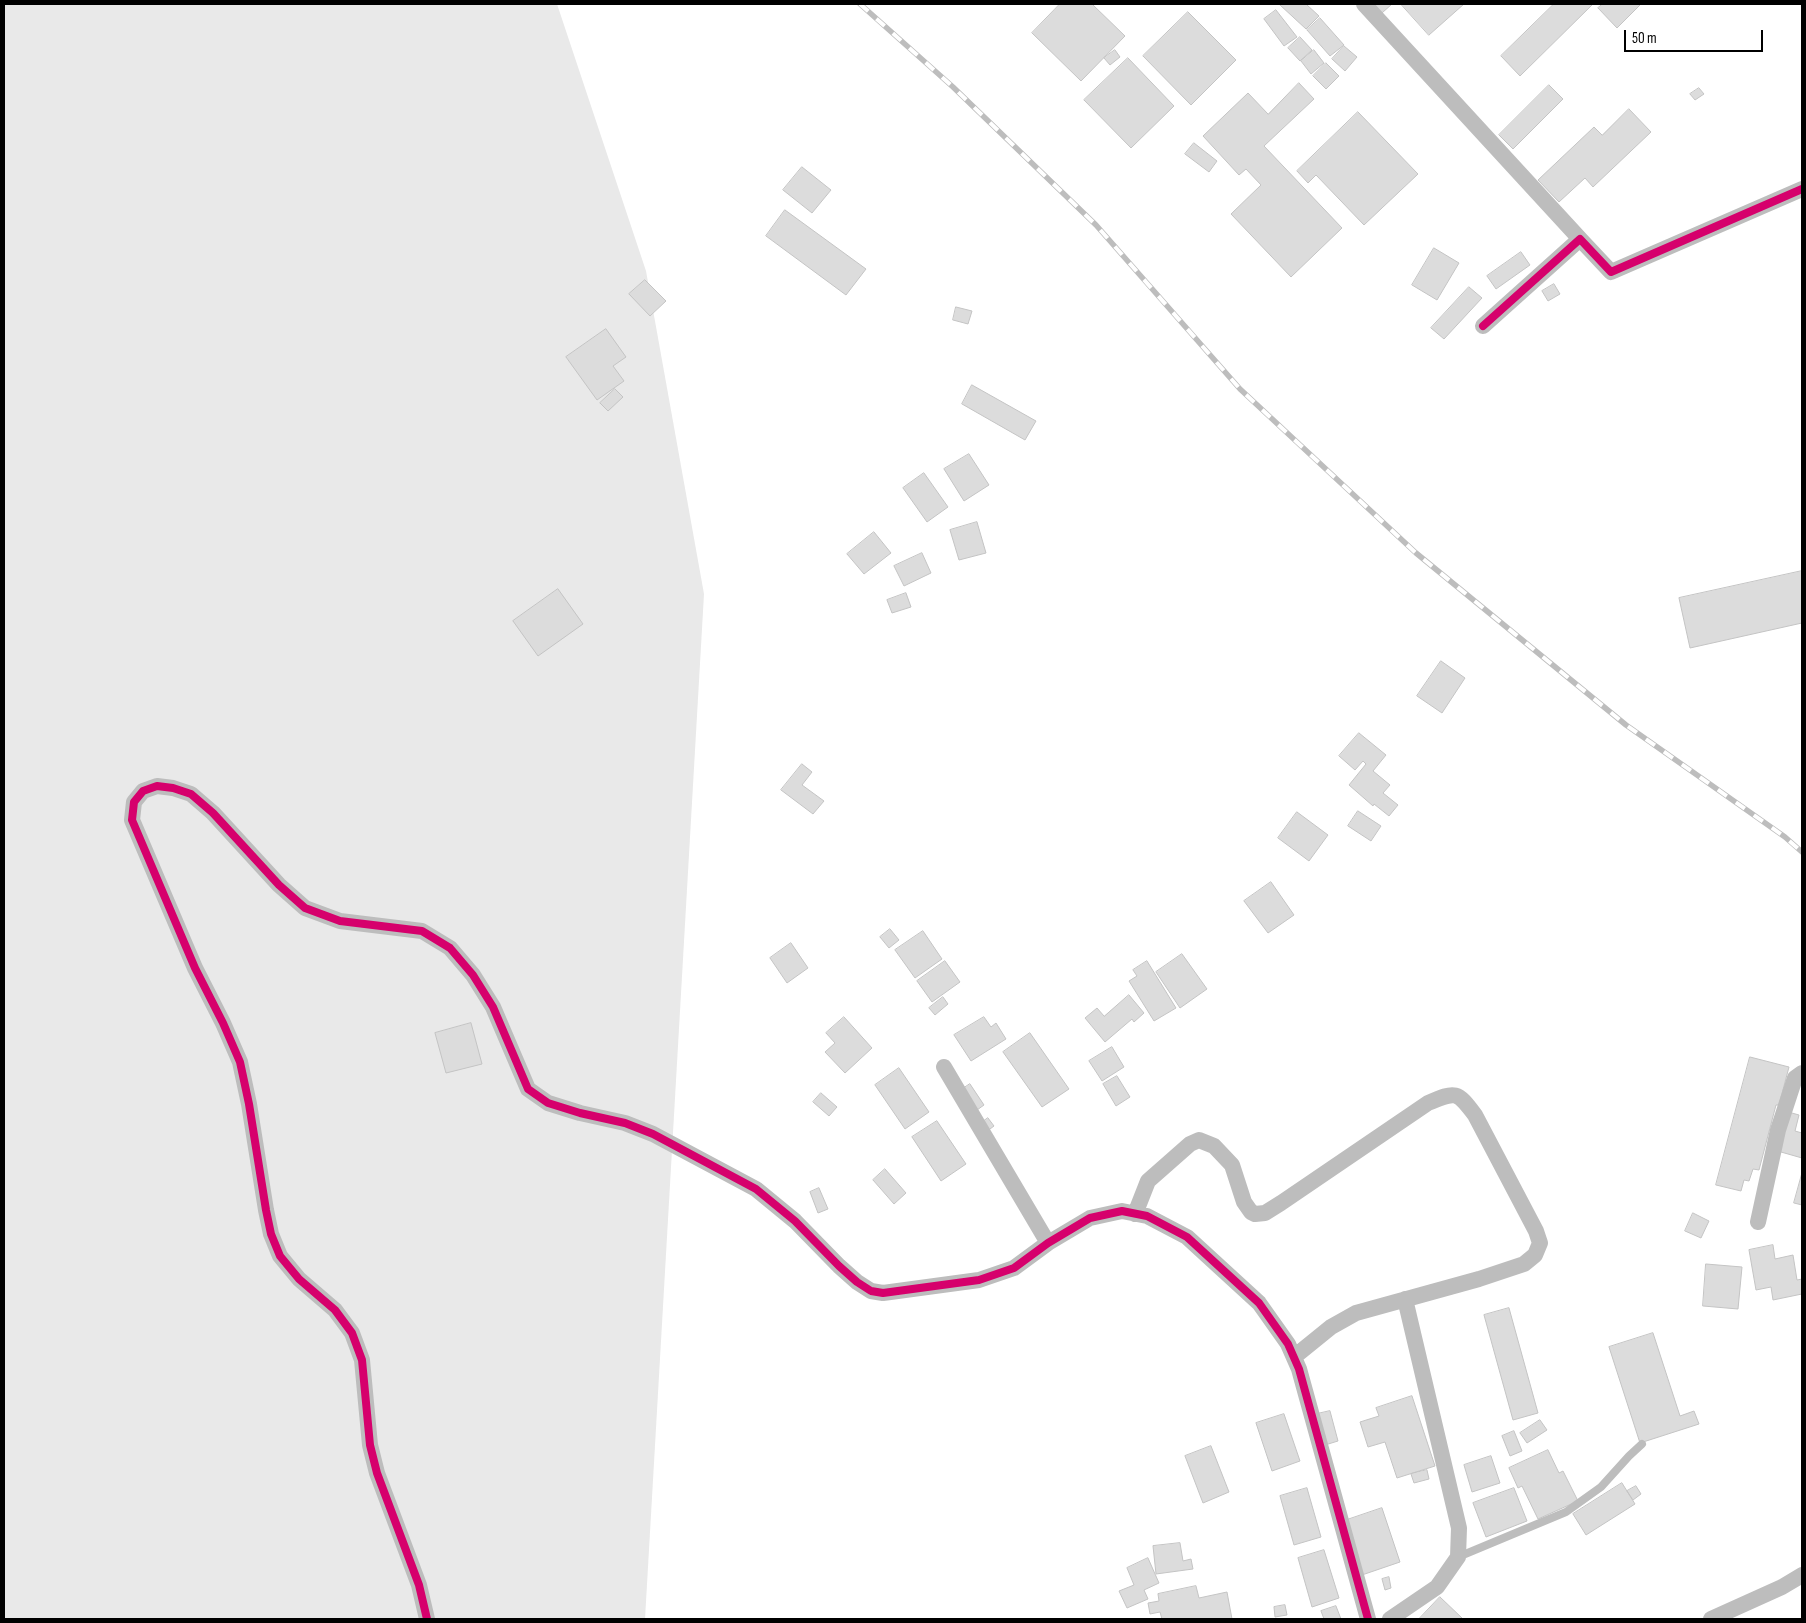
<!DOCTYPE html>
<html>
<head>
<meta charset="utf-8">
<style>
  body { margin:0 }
  #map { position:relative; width:1806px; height:1623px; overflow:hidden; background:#fff; font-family:"Sofia Sans Condensed",sans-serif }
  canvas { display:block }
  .frame { position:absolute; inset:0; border:5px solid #000; pointer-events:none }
  .scale { position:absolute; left:1624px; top:30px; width:139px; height:22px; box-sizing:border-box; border:2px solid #000; border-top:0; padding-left:6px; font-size:15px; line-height:18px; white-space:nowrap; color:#000; -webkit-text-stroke:4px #fff; paint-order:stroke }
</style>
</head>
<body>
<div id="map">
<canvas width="1806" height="1623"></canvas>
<div class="frame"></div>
<div class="scale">50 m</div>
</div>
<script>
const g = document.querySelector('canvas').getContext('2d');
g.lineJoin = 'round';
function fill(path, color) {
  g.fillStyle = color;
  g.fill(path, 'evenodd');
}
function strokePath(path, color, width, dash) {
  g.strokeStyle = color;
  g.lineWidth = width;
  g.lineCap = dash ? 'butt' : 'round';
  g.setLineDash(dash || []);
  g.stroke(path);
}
fill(new Path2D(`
  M 4,4 L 557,4 L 646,271 L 704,594 L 645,1619 L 4,1619 Z`), '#e9e9e9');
const building = new Path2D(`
  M 1060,4 L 1092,4 L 1125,36 L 1081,81 L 1032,33 Z
  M 1281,4 L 1306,4 L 1319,16 L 1306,29 L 1280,5 Z
  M 1374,4 L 1392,4 L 1382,13 Z
  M 1401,4 L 1464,4 L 1429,35 Z
  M 1554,4 L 1593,4 L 1520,76 L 1501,56 Z
  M 1603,4 L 1641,4 L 1617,28 L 1598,8 Z
  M 1276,10 L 1297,37 L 1284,46 L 1264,19 Z
  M 1188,12 L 1236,60 L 1191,105 L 1143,56 Z
  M 1320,18 L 1344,45 L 1330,56 L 1307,30 Z
  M 1300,37 L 1312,50 L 1300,61 L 1288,48 Z
  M 1344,46 L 1357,57 L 1345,71 L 1332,59 Z
  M 1115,50 L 1120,57 L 1110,65 L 1104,58 Z
  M 1314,50 L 1324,63 L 1311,74 L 1301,61 Z
  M 1128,58 L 1174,106 L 1131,148 L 1084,100 Z
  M 1326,63 L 1339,76 L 1326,89 L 1313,76 Z
  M 1299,83 L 1314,99 L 1264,146 L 1342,228 L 1291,277 L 1231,214 L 1261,185 L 1246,169 L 1239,175 L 1203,136 L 1248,93 L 1268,114 Z
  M 1549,85 L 1563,99 L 1513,149 L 1499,135 Z
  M 1699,88 L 1704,94 L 1695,100 L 1690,94 Z
  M 1629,109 L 1651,132 L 1593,187 L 1585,178 L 1559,202 L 1538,180 L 1594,127 L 1602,135 Z
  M 1358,112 L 1418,174 L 1364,225 L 1316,175 L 1308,183 L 1297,171 Z
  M 1194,143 L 1217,161 L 1209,172 L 1185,154 Z
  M 802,167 L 831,190 L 812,213 L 783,190 Z
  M 785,210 L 866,269 L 846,295 L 766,236 Z
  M 1434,248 L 1459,263 L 1437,300 L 1412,285 Z
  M 1521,252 L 1530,265 L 1496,289 L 1487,276 Z
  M 645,280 L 666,301 L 650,316 L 629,294 Z
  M 1554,284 L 1560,294 L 1548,301 L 1542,291 Z
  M 1469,287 L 1482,298 L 1444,339 L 1431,328 Z
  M 956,307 L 972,311 L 968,324 L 953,320 Z
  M 606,329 L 626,357 L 613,366 L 624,381 L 597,400 L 566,357 Z
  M 972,385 L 1036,421 L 1025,440 L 962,404 Z
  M 615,389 L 623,397 L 608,411 L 600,403 Z
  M 969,454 L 989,485 L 964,501 L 944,469 Z
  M 924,473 L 948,507 L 927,522 L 903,488 Z
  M 977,522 L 986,553 L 959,560 L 950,530 Z
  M 874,532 L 891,553 L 864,574 L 847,554 Z
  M 922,553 L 931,573 L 904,586 L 894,566 Z
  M 1802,571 L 1802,623 L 1690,648 L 1679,598 Z
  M 558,589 L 583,624 L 538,656 L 513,621 Z
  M 906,593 L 911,607 L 892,613 L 887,600 Z
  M 1441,661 L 1465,678 L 1442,713 L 1417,696 Z
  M 1359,733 L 1386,755 L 1373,771 L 1390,785 L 1383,793 L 1398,805 L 1389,816 L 1374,804 L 1373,806 L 1349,785 L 1366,764 L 1363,761 L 1355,770 L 1339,756 Z
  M 802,764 L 812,772 L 802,785 L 824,801 L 813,814 L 781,790 Z
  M 1358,811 L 1381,826 L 1371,841 L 1348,826 Z
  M 1297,812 L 1328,835 L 1309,861 L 1278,838 Z
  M 1271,882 L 1294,915 L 1268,933 L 1244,901 Z
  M 890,929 L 899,940 L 889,948 L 880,937 Z
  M 923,931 L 942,959 L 915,978 L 895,950 Z
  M 791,943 L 808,968 L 787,983 L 770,958 Z
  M 1182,954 L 1207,989 L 1180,1008 L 1156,972 Z
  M 945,961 L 960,982 L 932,1002 L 917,981 Z
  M 1147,961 L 1176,1008 L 1154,1021 L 1129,981 L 1137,976 L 1133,970 Z
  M 1129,995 L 1144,1013 L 1134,1022 L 1132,1019 L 1105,1042 L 1085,1018 L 1097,1008 L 1104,1016 Z
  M 943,997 L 948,1004 L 935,1015 L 929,1008 Z
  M 844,1017 L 872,1048 L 845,1073 L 825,1052 L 835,1043 L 826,1033 Z
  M 984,1017 L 991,1027 L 996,1023 L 1006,1039 L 971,1061 L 954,1035 Z
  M 471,1023 L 482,1064 L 446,1073 L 435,1033 Z
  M 1030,1033 L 1069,1089 L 1042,1107 L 1003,1052 Z
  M 1112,1047 L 1124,1067 L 1102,1081 L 1089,1061 Z
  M 1750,1057 L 1789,1067 L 1779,1105 L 1776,1105 L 1759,1170 L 1753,1169 L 1749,1181 L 1744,1180 L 1741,1191 L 1716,1185 Z
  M 899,1068 L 929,1112 L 905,1129 L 875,1085 Z
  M 1117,1076 L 1130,1097 L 1116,1106 L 1103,1084 Z
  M 970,1084 L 984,1105 L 970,1115 L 955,1094 Z
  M 821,1093 L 837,1107 L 829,1116 L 813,1102 Z
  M 1785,1111 L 1799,1115 L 1795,1131 L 1802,1133 L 1802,1158 L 1774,1150 Z
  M 988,1118 L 994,1126 L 982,1135 L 976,1127 Z
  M 937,1121 L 966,1164 L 941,1181 L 912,1137 Z
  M 885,1169 L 906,1193 L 894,1204 L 873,1180 Z
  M 1802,1173 L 1802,1205 L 1794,1203 Z
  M 819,1188 L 828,1209 L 818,1213 L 810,1192 Z
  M 1693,1213 L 1709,1221 L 1701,1238 L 1685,1231 Z
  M 1773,1245 L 1775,1259 L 1793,1255 L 1797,1280 L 1802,1279 L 1802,1294 L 1773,1300 L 1771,1287 L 1756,1290 L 1749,1250 Z
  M 1706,1264 L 1742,1267 L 1738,1309 L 1703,1306 Z
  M 1509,1308 L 1538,1413 L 1513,1420 L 1484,1315 Z
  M 1653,1333 L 1680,1416 L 1694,1411 L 1699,1424 L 1640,1443 L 1609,1347 Z
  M 1412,1396 L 1435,1466 L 1397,1478 L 1385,1442 L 1368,1447 L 1360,1422 L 1379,1416 L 1376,1408 Z
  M 1330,1411 L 1338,1441 L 1325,1445 L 1317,1414 Z
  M 1284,1414 L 1300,1461 L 1272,1471 L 1256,1423 Z
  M 1540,1420 L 1547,1430 L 1527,1443 L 1520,1433 Z
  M 1514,1431 L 1522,1451 L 1510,1456 L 1502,1436 Z
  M 1211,1446 L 1229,1492 L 1203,1503 L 1185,1456 Z
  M 1548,1450 L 1559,1473 L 1563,1471 L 1578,1501 L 1538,1519 L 1522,1486 L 1518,1488 L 1509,1468 Z
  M 1491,1456 L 1500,1483 L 1472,1492 L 1464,1465 Z
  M 1427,1470 L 1429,1479 L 1414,1483 L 1411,1474 Z
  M 1622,1483 L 1635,1504 L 1586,1535 L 1573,1514 Z
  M 1636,1486 L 1641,1494 L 1633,1500 L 1627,1491 Z
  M 1307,1488 L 1321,1537 L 1294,1545 L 1280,1496 Z
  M 1514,1488 L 1527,1521 L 1486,1537 L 1473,1503 Z
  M 1382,1508 L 1400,1562 L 1359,1576 L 1341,1522 Z
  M 1180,1543 L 1183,1561 L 1191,1559 L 1193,1569 L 1156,1574 L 1153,1546 Z
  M 1324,1550 L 1339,1598 L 1312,1607 L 1298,1558 Z
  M 1148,1558 L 1159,1583 L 1144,1590 L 1148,1599 L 1127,1608 L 1119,1591 L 1134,1585 L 1127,1568 Z
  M 1389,1577 L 1391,1588 L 1385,1590 L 1382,1579 Z
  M 1196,1586 L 1199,1598 L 1227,1592 L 1232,1619 L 1162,1619 L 1160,1612 L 1150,1614 L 1148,1603 L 1159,1601 L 1158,1594 Z
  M 1440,1597 L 1462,1618 L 1461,1619 L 1419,1619 Z
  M 1285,1605 L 1287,1615 L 1275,1617 L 1274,1607 Z
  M 1336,1606 L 1341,1619 L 1324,1619 L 1321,1611 Z`);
fill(building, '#dcdcdc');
strokePath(building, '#c4c4c4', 1);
strokePath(new Path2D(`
  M 1458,1557 L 1566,1512 L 1601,1487 L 1629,1456 L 1642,1444`), '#bdbdbd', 8);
strokePath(new Path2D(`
  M 1364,4 L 1580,239
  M 1483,326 L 1580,239 L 1611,272 L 1802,189
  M 944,1067 L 1048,1243
  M 1135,1214 L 1148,1181 L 1190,1144 L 1199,1140 L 1214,1146 L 1232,1165 L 1244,1202 L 1251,1212 L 1255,1214 L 1265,1213 L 1281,1203 L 1428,1103 C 1456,1091 1457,1091 1475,1115 L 1536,1231 L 1540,1243 L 1535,1255 L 1524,1264 L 1479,1279 L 1356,1313 L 1331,1327 L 1294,1357
  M 1758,1222 L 1778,1130 L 1795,1078 L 1802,1073
  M 427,1619 L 419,1585 L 377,1473 L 370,1445 L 362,1360 L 352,1333 L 335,1310 L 299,1279 L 280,1256 L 271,1234 L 266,1210 L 249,1104 L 240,1062 L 223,1023 L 195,968 L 132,820 L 134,802 L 143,791 L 157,786 L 173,788 L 191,794 L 213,813 L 279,885 L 305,908 L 340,921 L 422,931 L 450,948 L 473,975 L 493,1007 L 528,1089 L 548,1103 L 580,1113 L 625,1123 L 653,1134 L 756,1189 L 795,1221 L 839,1266 L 857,1282 L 871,1291 L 883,1293 L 979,1280 L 1014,1268 L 1048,1243 L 1090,1218 L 1122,1211 L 1147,1216 L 1187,1237 L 1259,1303 L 1288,1344 L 1299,1369 L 1368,1619
  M 1390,1619 L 1437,1587 L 1458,1557 L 1459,1528 L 1405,1299
  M 1711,1619 L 1782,1587 L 1802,1575`), '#bdbdbd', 16);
const rail = new Path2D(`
  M 860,4 L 953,87 L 1096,225 L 1240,389 L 1416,553 L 1626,725 L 1785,837 L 1802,852`);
strokePath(rail, '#bdbdbd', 5.5);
strokePath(rail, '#fff', 4, [11]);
strokePath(new Path2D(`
  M 1483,326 L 1580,239 L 1611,272 L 1802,189
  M 427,1619 L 419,1585 L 377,1473 L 370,1445 L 362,1360 L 352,1333 L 335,1310 L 299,1279 L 280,1256 L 271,1234 L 266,1210 L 249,1104 L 240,1062 L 223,1023 L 195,968 L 132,820 L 134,802 L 143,791 L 157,786 L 173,788 L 191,794 L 213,813 L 279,885 L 305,908 L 340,921 L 422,931 L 450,948 L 473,975 L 493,1007 L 528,1089 L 548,1103 L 580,1113 L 625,1123 L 653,1134 L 756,1189 L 795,1221 L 839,1266 L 857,1282 L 871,1291 L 883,1293 L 979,1280 L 1014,1268 L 1048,1243 L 1090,1218 L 1122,1211 L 1147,1216 L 1187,1237 L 1259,1303 L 1288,1344 L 1299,1369 L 1368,1619`), '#d6006c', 8);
</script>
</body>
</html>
